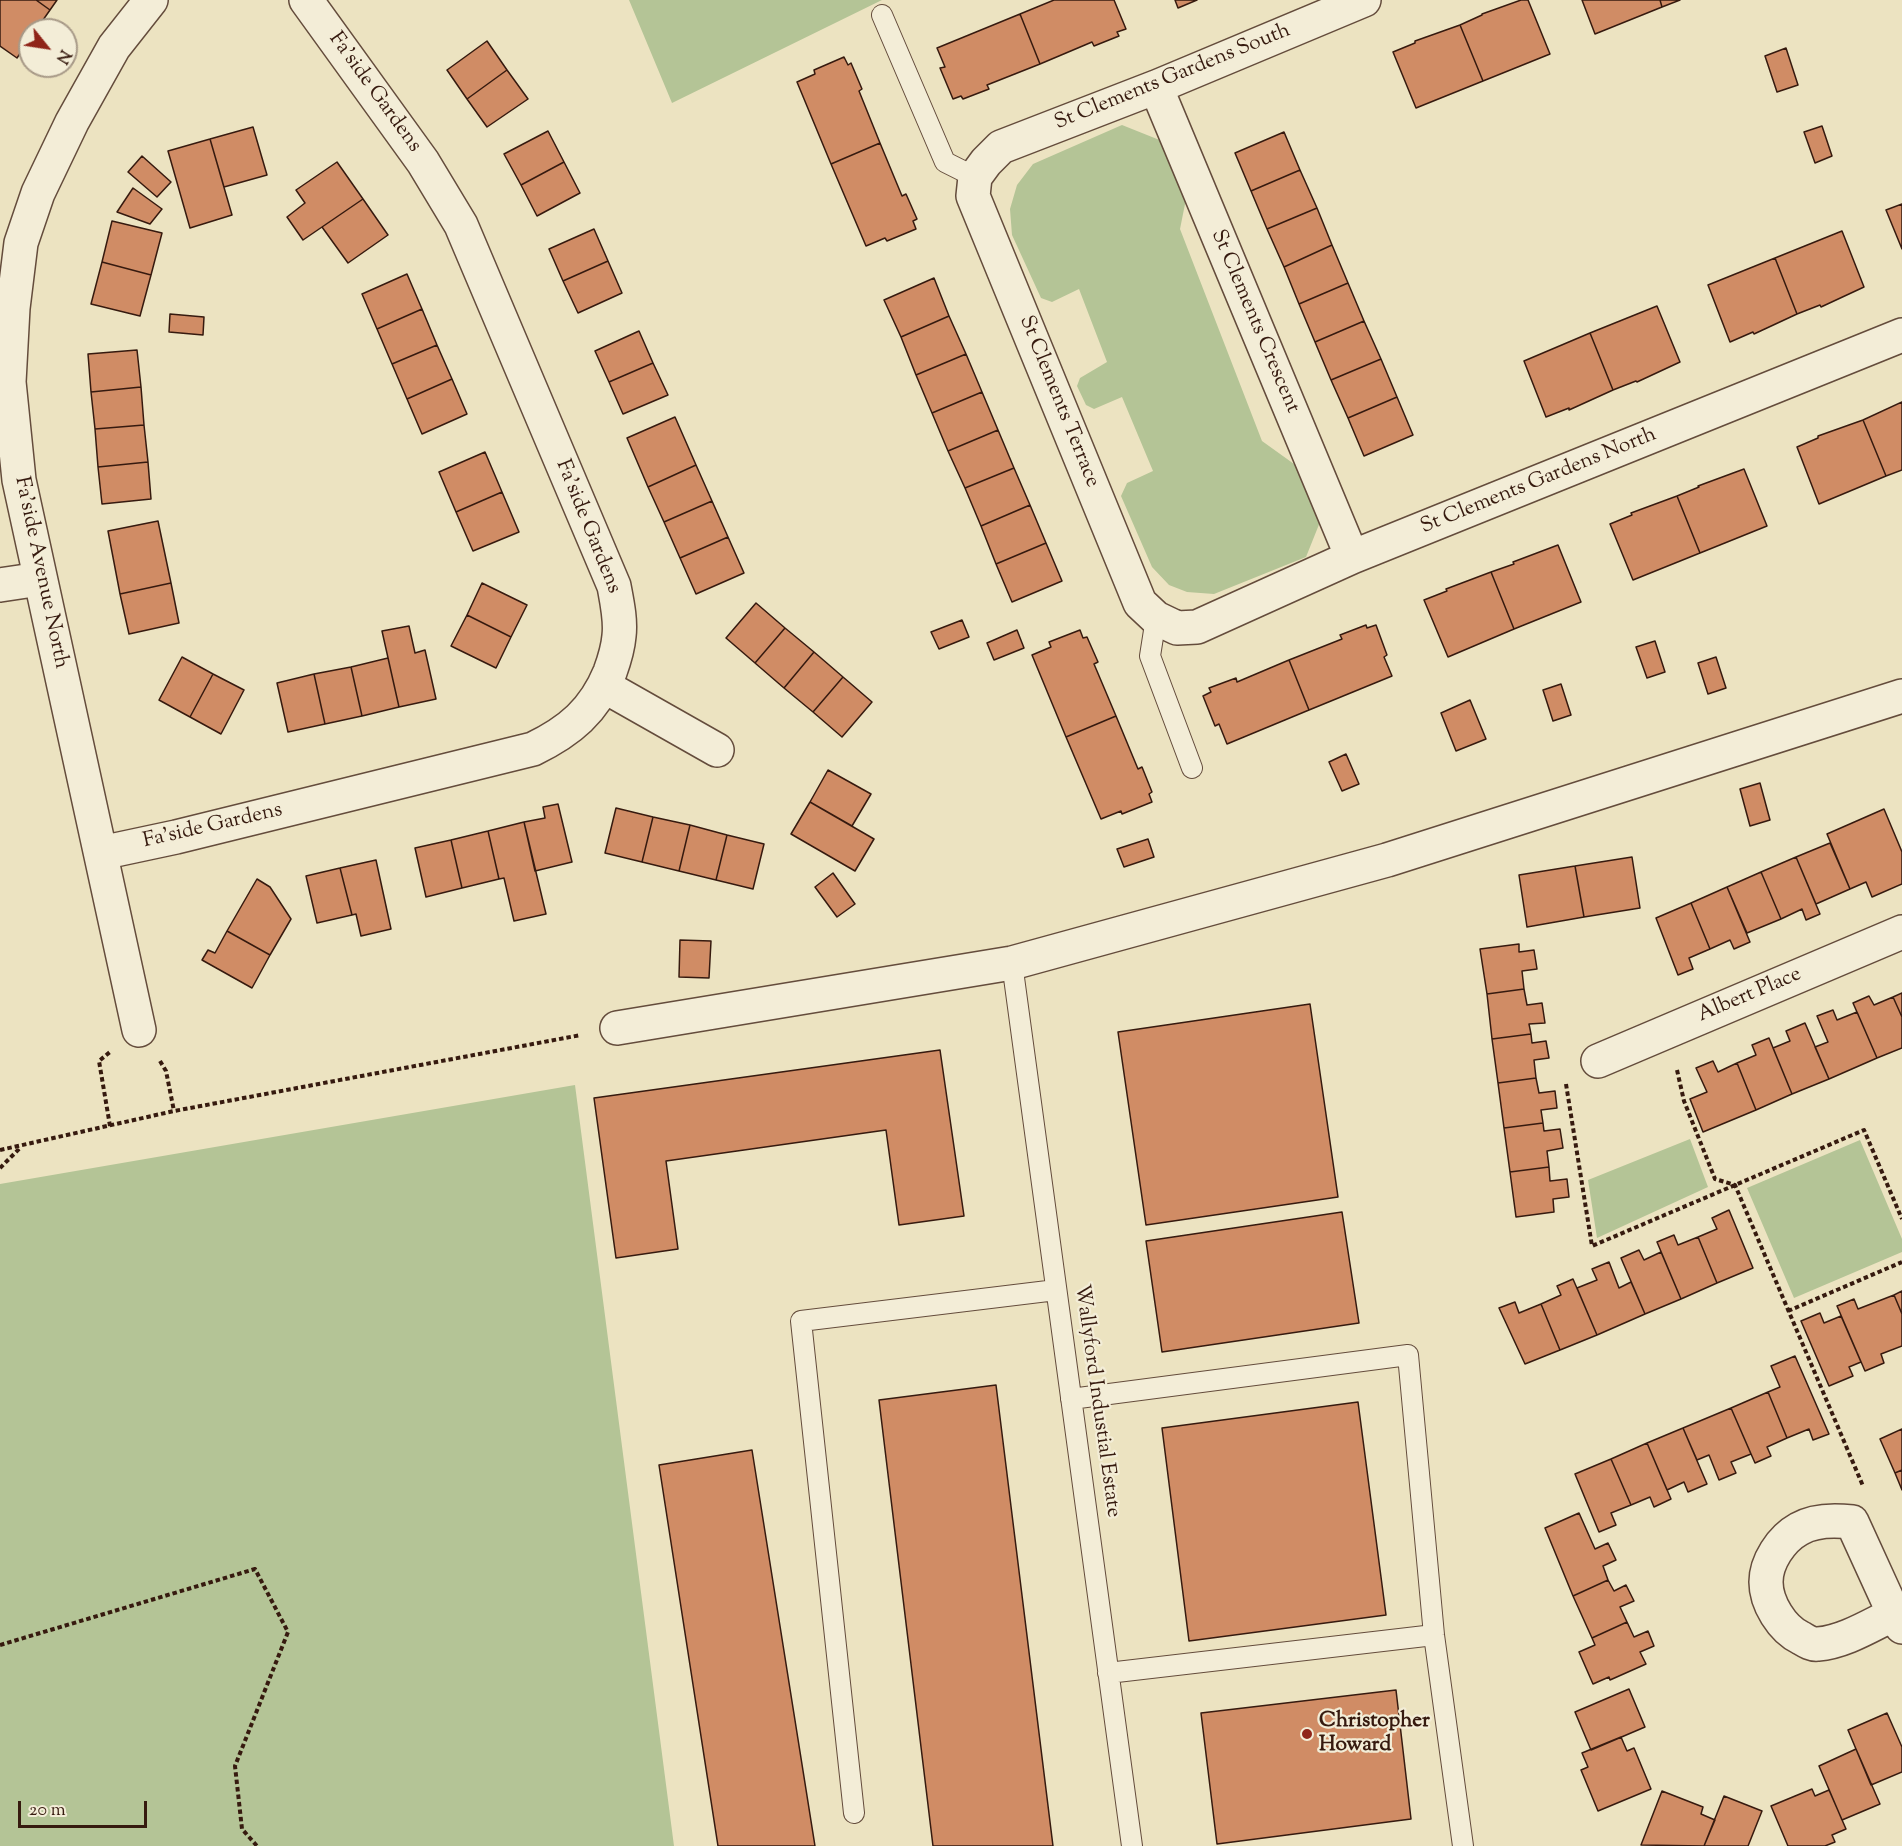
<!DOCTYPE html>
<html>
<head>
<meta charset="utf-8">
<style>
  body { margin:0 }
  #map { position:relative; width:1902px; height:1846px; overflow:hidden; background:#ece3c1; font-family:"Sorts Mill Goudy",serif }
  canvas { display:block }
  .north { position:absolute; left:18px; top:18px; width:60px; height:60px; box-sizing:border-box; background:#f3edd7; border:2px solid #a79987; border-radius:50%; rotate:120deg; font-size:16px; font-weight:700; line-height:24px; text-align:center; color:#361a0f }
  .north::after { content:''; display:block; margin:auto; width:21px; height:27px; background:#8f2418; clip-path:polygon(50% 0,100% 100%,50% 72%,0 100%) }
  .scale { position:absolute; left:18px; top:1801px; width:129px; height:27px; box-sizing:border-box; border:3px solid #361a0f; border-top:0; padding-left:8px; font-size:18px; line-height:21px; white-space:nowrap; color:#361a0f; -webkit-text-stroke:4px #f3edd7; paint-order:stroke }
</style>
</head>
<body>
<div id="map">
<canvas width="1902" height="1846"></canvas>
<div class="north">N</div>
<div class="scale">20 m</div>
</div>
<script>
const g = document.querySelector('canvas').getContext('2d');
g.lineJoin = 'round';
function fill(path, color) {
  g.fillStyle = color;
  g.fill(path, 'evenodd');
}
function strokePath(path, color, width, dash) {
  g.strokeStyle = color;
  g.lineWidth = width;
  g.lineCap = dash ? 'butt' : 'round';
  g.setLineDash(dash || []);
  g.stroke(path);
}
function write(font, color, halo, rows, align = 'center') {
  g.font = font + ' "Sorts Mill Goudy",serif';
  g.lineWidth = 4.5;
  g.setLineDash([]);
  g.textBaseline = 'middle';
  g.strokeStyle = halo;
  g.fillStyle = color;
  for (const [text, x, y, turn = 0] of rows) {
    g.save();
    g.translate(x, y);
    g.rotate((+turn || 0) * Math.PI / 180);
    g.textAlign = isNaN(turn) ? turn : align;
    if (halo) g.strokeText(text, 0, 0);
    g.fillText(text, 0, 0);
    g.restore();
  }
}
fill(new Path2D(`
  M 629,0 L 882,0 L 672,103 Z
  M 1122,125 L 1162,141 L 1186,199 L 1180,229 L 1262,441 L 1301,469 L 1320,522 L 1306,557 L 1214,594 L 1187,592 L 1169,585 L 1152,567 L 1121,496 L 1127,483 L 1153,471 L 1122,397 L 1094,409 L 1086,405 L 1077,386 L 1080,378 L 1107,362 L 1079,289 L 1052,302 L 1041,298 L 1012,235 L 1010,209 L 1017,185 L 1033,164 Z
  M 575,1085 L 674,1846 L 0,1846 L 0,1184 Z
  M 1690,1139 L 1708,1187 L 1597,1238 L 1588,1180 Z
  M 1860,1140 L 1902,1239 L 1902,1252 L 1794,1298 L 1747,1188 Z`), '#b4c496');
const building = new Path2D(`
  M 0,0 L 36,0 L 50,10 L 36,30 L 30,30 L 30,39 L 17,58 L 0,46 Z
  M 36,0 L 57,0 L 50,10 Z
  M 1054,0 L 1114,0 L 1126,29 L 1117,32 L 1119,36 L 1094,46 L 1092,42 L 1040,64 L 1020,14 Z
  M 1175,0 L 1197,0 L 1178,8 Z
  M 1521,0 L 1528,0 L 1550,54 L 1483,81 L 1460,25 L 1482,15 L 1482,14 Z
  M 1582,0 L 1660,0 L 1662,7 L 1595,34 Z
  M 1660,0 L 1680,0 L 1662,7 Z
  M 1020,14 L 1040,64 L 987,85 L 989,89 L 963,99 L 961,96 L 953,99 L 940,68 L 945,67 L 937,48 Z
  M 1460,25 L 1483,81 L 1416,108 L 1393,52 L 1415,43 L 1415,41 Z
  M 487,41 L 507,70 L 467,99 L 447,70 Z
  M 1786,48 L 1798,85 L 1777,92 L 1765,56 Z
  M 844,57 L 848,65 L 851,63 L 862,89 L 859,91 L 880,143 L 831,164 L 797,82 L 815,74 L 814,70 Z
  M 507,70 L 528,99 L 487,127 L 467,99 Z
  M 1822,126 L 1832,156 L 1815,163 L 1804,132 Z
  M 253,127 L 267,175 L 224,187 L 210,139 Z
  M 548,131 L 564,162 L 521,185 L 504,154 Z
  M 1284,132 L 1300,170 L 1251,191 L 1235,153 Z
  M 210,139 L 232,215 L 190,228 L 168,151 Z
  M 880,143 L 902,196 L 906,194 L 917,219 L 913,221 L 916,229 L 887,241 L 885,238 L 866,246 L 831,164 Z
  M 142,156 L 171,182 L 157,197 L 128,172 Z
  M 337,162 L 363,199 L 303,240 L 287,217 L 305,203 L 296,190 Z
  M 564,162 L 580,193 L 537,216 L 521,185 Z
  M 1300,170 L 1317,208 L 1267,229 L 1251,191 Z
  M 133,188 L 162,209 L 150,224 L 117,212 Z
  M 363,199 L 388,235 L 348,263 L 322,227 Z
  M 1902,204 L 1902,249 L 1886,210 Z
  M 1317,208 L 1332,245 L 1284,267 L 1267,229 Z
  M 112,221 L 162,233 L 151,275 L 102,262 Z
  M 594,229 L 608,261 L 563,281 L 549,249 Z
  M 1842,231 L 1864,287 L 1821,307 L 1820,305 L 1797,314 L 1775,258 Z
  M 1332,245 L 1348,283 L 1299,304 L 1284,267 Z
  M 1775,258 L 1797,314 L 1754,334 L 1753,332 L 1730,342 L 1708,285 Z
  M 608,261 L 622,293 L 578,313 L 563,281 Z
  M 102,262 L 151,275 L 140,316 L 91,304 Z
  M 407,274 L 422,309 L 377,329 L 362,294 Z
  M 934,278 L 949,316 L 901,337 L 884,300 Z
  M 1348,283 L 1364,321 L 1315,342 L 1299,304 Z
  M 1657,306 L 1680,362 L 1637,382 L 1636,381 L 1613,390 L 1590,333 Z
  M 422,309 L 437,345 L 392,364 L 377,329 Z
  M 170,314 L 204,317 L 203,335 L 169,332 Z
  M 949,316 L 966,354 L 916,375 L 901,337 Z
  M 1364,321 L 1381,359 L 1331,380 L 1315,342 Z
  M 639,331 L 653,363 L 609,382 L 595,351 Z
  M 1590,333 L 1613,390 L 1569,410 L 1569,408 L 1546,417 L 1524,361 Z
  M 437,345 L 452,379 L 407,399 L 392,364 Z
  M 137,350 L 141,387 L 91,392 L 88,354 Z
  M 966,354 L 982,392 L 932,413 L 916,375 Z
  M 1381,359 L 1397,397 L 1348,418 L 1331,380 Z
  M 653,363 L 668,395 L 623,414 L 609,382 Z
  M 452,379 L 467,414 L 422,434 L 407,399 Z
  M 141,387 L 144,425 L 95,429 L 91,392 Z
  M 982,392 L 998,430 L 948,451 L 932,413 Z
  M 1397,397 L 1413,435 L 1364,456 L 1348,418 Z
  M 1902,402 L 1902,470 L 1886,476 L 1863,420 Z
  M 675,417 L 696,465 L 648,487 L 627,438 Z
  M 1863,420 L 1886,476 L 1819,504 L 1797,447 L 1818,438 L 1818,436 Z
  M 144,425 L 148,462 L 98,467 L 95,429 Z
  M 998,430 L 1014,468 L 965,488 L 948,451 Z
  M 485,452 L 502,492 L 456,512 L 439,472 Z
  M 148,462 L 151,499 L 102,504 L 98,467 Z
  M 696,465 L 712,501 L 664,522 L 648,487 Z
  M 1014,468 L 1030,505 L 981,526 L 965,488 Z
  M 1744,469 L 1767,526 L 1700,553 L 1677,496 L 1699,487 L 1698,486 Z
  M 502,492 L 519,532 L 473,551 L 456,512 Z
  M 1677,496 L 1700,553 L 1633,580 L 1610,524 L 1632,515 L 1631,513 Z
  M 712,501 L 728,537 L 680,558 L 664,522 Z
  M 1030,505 L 1046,543 L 996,564 L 981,526 Z
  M 158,521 L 171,583 L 120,594 L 108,531 Z
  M 728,537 L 744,573 L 696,594 L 680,558 Z
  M 1046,543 L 1062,581 L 1012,602 L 996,564 Z
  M 1558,545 L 1581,602 L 1514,629 L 1491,572 L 1514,564 L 1513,562 Z
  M 1491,572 L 1514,629 L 1448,657 L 1424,600 L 1447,591 L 1446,589 Z
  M 171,583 L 179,623 L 129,634 L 120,594 Z
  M 482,583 L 527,605 L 511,637 L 467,615 Z
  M 756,603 L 785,628 L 755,663 L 726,638 Z
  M 467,615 L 511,637 L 496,668 L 451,646 Z
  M 962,620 L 969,637 L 939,649 L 931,632 Z
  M 1366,625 L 1367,628 L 1376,625 L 1387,655 L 1384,657 L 1392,676 L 1309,710 L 1289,660 L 1342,639 L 1340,635 Z
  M 409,626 L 415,653 L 425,650 L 436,699 L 399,707 L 382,631 Z
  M 785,628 L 814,652 L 784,688 L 755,663 Z
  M 1017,630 L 1024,648 L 994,660 L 987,643 Z
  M 1080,630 L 1083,638 L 1087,637 L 1098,662 L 1094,664 L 1116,716 L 1066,737 L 1032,655 L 1051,647 L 1049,642 Z
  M 1655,641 L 1665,672 L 1647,678 L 1636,647 Z
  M 814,652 L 843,677 L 813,712 L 784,688 Z
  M 182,657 L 213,674 L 190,717 L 159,700 Z
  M 1716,657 L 1726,688 L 1708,694 L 1698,663 Z
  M 388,658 L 399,707 L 362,716 L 351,667 Z
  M 1289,660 L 1309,710 L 1227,744 L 1219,724 L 1215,726 L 1203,696 L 1211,692 L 1209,688 L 1236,678 L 1237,682 Z
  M 351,667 L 362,716 L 325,724 L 314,674 Z
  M 213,674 L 244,690 L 221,734 L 190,717 Z
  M 314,674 L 325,724 L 288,732 L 277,683 Z
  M 843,677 L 872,702 L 842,737 L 813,712 Z
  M 1561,684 L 1571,715 L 1553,721 L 1543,690 Z
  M 1470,700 L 1486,739 L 1456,751 L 1441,713 Z
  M 1116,716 L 1138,769 L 1142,767 L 1152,792 L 1149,794 L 1152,802 L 1122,814 L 1121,811 L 1101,819 L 1066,737 Z
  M 1346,754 L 1359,784 L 1342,791 L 1329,762 Z
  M 828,770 L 871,794 L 852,826 L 810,802 Z
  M 1760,783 L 1770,820 L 1750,826 L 1740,789 Z
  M 810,802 L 874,839 L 855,871 L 791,834 Z
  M 558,804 L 572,862 L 535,871 L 524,822 L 545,818 L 543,807 Z
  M 616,808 L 653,817 L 642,862 L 605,853 Z
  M 1884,809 L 1902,852 L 1902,884 L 1872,897 L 1866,882 L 1850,889 L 1827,834 Z
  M 653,817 L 690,825 L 679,871 L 642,862 Z
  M 524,822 L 546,914 L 514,921 L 504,878 L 499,879 L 488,831 Z
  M 690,825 L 727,835 L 716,880 L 679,871 Z
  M 488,831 L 499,879 L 462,888 L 451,840 Z
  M 727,835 L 764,844 L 753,889 L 716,880 Z
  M 1148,839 L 1154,857 L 1124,867 L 1117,849 Z
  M 451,840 L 462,888 L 426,897 L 415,848 Z
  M 1830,843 L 1850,889 L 1816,904 L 1796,857 Z
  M 1632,857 L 1640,908 L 1584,917 L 1575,866 Z
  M 1796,857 L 1820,914 L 1806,920 L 1802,909 L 1781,919 L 1761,872 Z
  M 376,860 L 391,929 L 361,936 L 356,914 L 352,915 L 340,868 Z
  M 1575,866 L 1584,917 L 1527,927 L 1519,875 Z
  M 340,868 L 352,915 L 317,923 L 306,876 Z
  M 1761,872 L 1781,919 L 1747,933 L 1727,887 Z
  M 833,873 L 855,904 L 837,917 L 815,887 Z
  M 257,879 L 270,887 L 291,919 L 270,955 L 227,931 Z
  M 1727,887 L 1750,942 L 1734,949 L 1730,940 L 1710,949 L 1691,903 Z
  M 1691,903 L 1710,949 L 1689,958 L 1693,969 L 1678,975 L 1656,918 Z
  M 227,931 L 270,955 L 252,988 L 202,960 L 208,950 L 215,953 Z
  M 680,940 L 711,941 L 709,978 L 679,977 Z
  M 1519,944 L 1519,952 L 1534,950 L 1537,969 L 1522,971 L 1524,989 L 1487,994 L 1480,949 Z
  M 1524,989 L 1527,1005 L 1542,1003 L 1545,1023 L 1529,1024 L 1531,1034 L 1492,1039 L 1487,994 Z
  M 1902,993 L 1902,1017 L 1893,997 Z
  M 1869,996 L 1874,1005 L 1893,997 L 1902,1017 L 1902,1048 L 1877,1058 L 1853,1003 Z
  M 1310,1004 L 1338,1197 L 1146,1225 L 1118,1032 Z
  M 1833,1010 L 1837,1020 L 1857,1012 L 1877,1058 L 1829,1079 L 1815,1047 L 1828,1042 L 1817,1016 Z
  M 1805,1023 L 1829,1079 L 1792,1094 L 1773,1048 L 1790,1041 L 1786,1031 Z
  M 1531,1034 L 1532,1043 L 1546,1041 L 1549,1058 L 1534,1060 L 1536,1078 L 1498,1083 L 1492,1039 Z
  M 1769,1038 L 1792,1094 L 1756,1110 L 1737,1063 L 1756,1055 L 1752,1045 Z
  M 940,1050 L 964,1216 L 899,1225 L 886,1130 L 666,1161 L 678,1249 L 616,1258 L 594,1098 Z
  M 1713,1061 L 1718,1072 L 1737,1063 L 1756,1110 L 1703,1132 L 1690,1099 L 1707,1092 L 1696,1068 Z
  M 1536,1078 L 1539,1093 L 1555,1091 L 1557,1108 L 1541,1110 L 1543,1123 L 1504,1128 L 1498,1083 Z
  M 1543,1123 L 1544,1131 L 1560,1129 L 1563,1148 L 1547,1151 L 1549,1167 L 1510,1172 L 1504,1128 Z
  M 1549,1167 L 1550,1181 L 1567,1179 L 1569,1197 L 1553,1199 L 1554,1212 L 1516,1217 L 1510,1172 Z
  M 1729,1210 L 1753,1268 L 1717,1283 L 1698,1237 L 1717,1229 L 1712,1218 Z
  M 1342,1212 L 1359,1323 L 1162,1352 L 1146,1241 Z
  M 1674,1235 L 1678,1245 L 1698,1237 L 1717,1283 L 1681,1299 L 1657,1242 Z
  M 1639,1250 L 1644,1260 L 1661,1252 L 1681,1299 L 1645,1314 L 1621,1258 Z
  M 1609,1262 L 1619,1288 L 1631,1282 L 1645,1314 L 1597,1335 L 1577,1288 L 1597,1280 L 1592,1269 Z
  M 1573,1279 L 1597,1335 L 1560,1350 L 1541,1304 L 1561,1295 L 1557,1286 Z
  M 1902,1291 L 1902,1314 L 1894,1295 Z
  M 1894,1295 L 1902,1314 L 1902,1346 L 1881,1354 L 1884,1363 L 1865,1371 L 1837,1306 L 1854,1299 L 1858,1309 Z
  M 1515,1302 L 1519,1313 L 1541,1304 L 1560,1350 L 1525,1364 L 1499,1308 Z
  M 1820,1313 L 1824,1323 L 1841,1316 L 1861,1362 L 1849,1367 L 1853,1376 L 1829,1386 L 1801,1321 Z
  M 1795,1356 L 1829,1434 L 1813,1440 L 1809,1429 L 1787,1438 L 1768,1392 L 1780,1387 L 1771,1366 Z
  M 996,1385 L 1053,1846 L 933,1846 L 879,1400 Z
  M 1768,1392 L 1787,1438 L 1767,1447 L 1771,1456 L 1755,1463 L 1731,1408 Z
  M 1358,1402 L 1386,1615 L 1189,1641 L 1162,1428 Z
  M 1731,1408 L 1751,1454 L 1731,1462 L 1736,1473 L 1719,1480 L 1709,1455 L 1697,1460 L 1683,1428 Z
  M 1683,1428 L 1707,1484 L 1688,1492 L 1684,1482 L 1667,1490 L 1647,1443 Z
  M 1902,1429 L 1902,1470 L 1895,1473 L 1880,1439 Z
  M 1647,1443 L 1671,1499 L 1654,1507 L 1650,1497 L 1631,1505 L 1611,1459 Z
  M 752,1450 L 815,1846 L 718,1846 L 659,1465 Z
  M 1611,1459 L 1631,1505 L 1611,1513 L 1616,1525 L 1599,1532 L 1575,1474 Z
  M 1902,1470 L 1902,1490 L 1895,1473 Z
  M 1579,1513 L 1595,1549 L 1608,1543 L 1616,1560 L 1603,1566 L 1608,1580 L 1573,1596 L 1545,1528 Z
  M 1608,1580 L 1614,1591 L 1626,1585 L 1634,1601 L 1620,1607 L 1627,1622 L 1592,1638 L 1573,1596 Z
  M 1627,1622 L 1634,1637 L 1648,1631 L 1654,1646 L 1640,1652 L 1646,1664 L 1610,1680 L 1609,1677 L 1593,1684 L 1579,1652 L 1595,1645 L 1592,1638 Z
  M 1629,1689 L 1645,1727 L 1591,1750 L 1575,1712 Z
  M 1396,1690 L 1411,1819 L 1217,1844 L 1201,1713 Z
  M 1887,1713 L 1902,1747 L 1902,1772 L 1871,1785 L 1848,1730 Z
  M 1621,1737 L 1627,1751 L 1634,1748 L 1651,1789 L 1598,1811 L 1581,1770 L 1588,1767 L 1582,1753 Z
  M 1856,1749 L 1880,1804 L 1842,1820 L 1819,1766 Z
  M 1812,1789 L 1815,1796 L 1829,1790 L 1846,1829 L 1832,1835 L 1835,1842 L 1825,1846 L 1788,1846 L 1771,1806 Z
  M 1662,1791 L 1703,1807 L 1701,1814 L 1715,1820 L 1704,1846 L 1641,1845 Z
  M 1724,1796 L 1762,1811 L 1748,1846 L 1704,1846 Z`);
fill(building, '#d08c65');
strokePath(building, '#361a0f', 1.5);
const lane = new Path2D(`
  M 882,15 L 945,162 L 975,177
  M 1156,618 L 1150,656 L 1192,768
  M 1012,963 L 1132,1846
  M 1071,1399 L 1408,1355 L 1434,1635 L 1463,1846
  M 1108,1673 L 1434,1635
  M 854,1813 L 801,1321 L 1056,1290`);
const street = new Path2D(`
  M 1364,0 L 1156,87 L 1001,147 L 986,162 L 975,177 L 973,196 L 1140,603 L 1156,618 L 1177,628 L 1197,627 L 1352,557 L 1902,335
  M 1156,87 L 1352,557
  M 0,585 L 40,579
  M 604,686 L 717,750
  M 101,853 L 176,837 L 533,749 C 570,731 594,711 610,672 C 614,661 618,648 619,636 C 621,620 617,602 614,586 L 461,225 L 423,162 L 306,0
  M 617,1028 L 1012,963 L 1387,860 L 1902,696
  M 139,1030 L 19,480 L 9,382 L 13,308 L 21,243 L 38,193 L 72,122 L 114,47 L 151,0
  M 1598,1061 L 1902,932
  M 1894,1614 C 1871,1625 1844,1642 1818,1644 C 1812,1645 1806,1641 1801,1638 C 1782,1629 1766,1603 1766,1582 C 1766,1562 1781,1539 1799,1529 C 1814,1520 1835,1520 1852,1522 L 1894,1614 L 1902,1627`);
strokePath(lane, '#644c3c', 22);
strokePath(street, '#644c3c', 36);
strokePath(new Path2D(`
  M 160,1061 L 166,1071 L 174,1111
  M 1677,1070 L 1684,1101 L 1715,1179 L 1735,1185 L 1863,1486
  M 1566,1084 L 1592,1246 L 1864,1130 L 1902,1219
  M 110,1126 L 99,1061 L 110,1052
  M 0,1150 L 174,1111 L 581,1035
  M 0,1168 L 21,1147
  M 1788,1311 L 1902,1262
  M 0,1645 L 255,1569 L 288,1632 L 235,1766 L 242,1829 L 257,1846`), '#361a0f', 4, [4.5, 3]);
strokePath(lane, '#f3edd7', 20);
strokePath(street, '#f3edd7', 33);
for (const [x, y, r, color] of [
  [1307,1734,6,"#8f2418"]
]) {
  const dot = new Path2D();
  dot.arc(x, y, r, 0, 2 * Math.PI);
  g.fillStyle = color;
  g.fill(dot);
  strokePath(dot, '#f3edd7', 2);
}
write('21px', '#361a0f', '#f3edd7', [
  ["St Clements Gardens South",1173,78,-22],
  ["Fa'side Gardens",374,93,54],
  ["St Clements Crescent",1254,322,67],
  ["St Clements Terrace",1058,402,68],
  ["St Clements Gardens North",1539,482,-22],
  ["Fa'side Gardens",587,527,68],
  ["Fa'side Avenue North",40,573,78],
  ["Fa'side Gardens",213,827,-13],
  ["Albert Place",1750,996,-23],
  ["Wallyford Industial Estate",1096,1401,82]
]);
write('bold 21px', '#361a0f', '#f3edd7', [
  ["Christopher",1319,1722],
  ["Howard",1319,1746]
], 'left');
</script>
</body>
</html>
